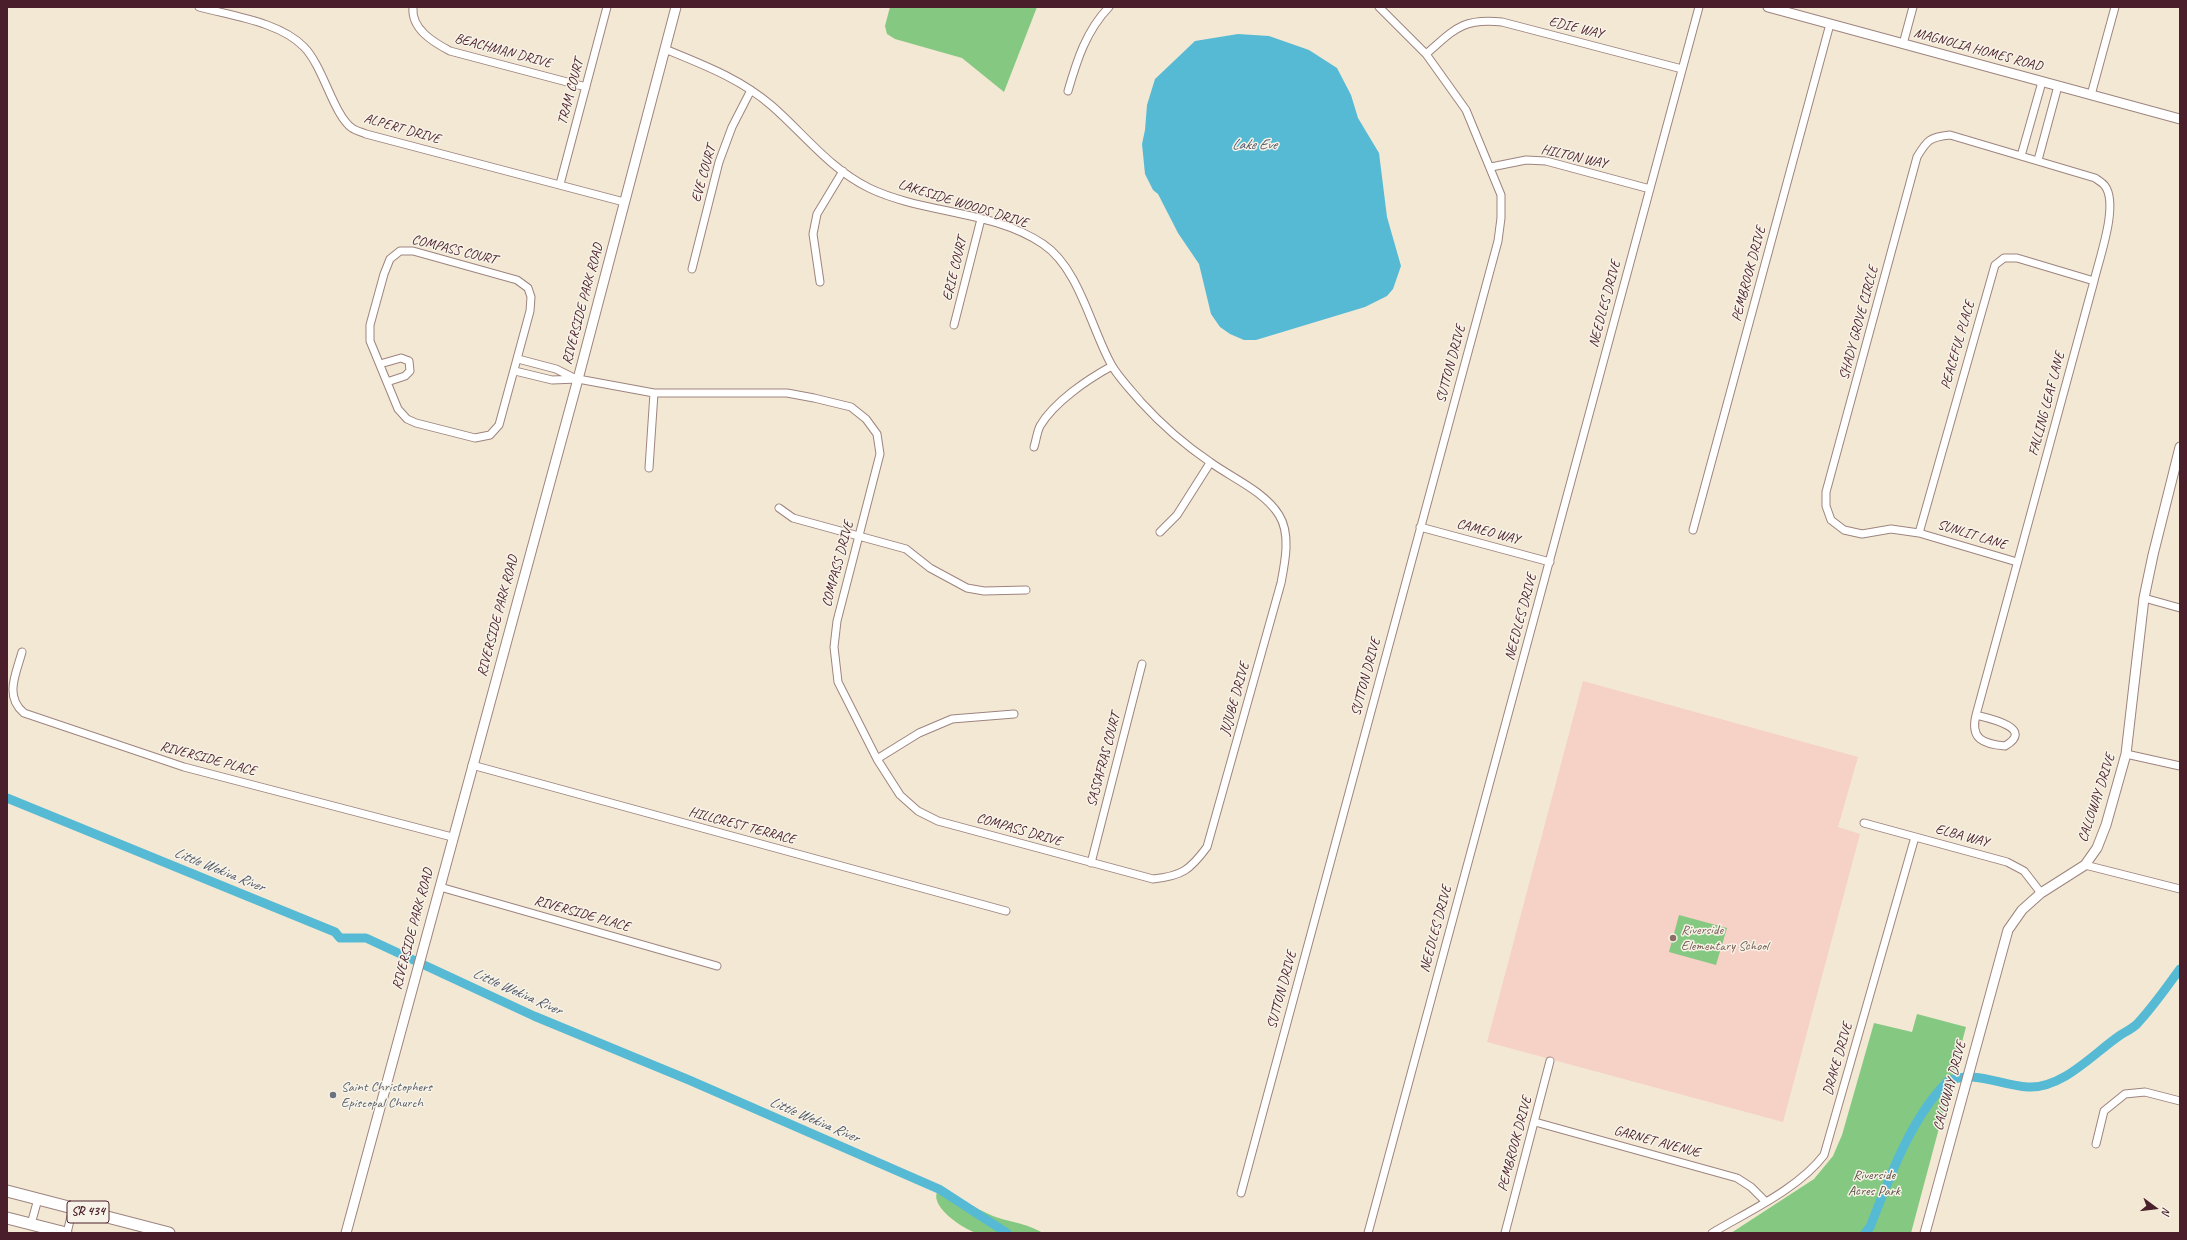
<!DOCTYPE html>
<html>
<head>
<meta charset="utf-8">
<style>
  body { margin:0 }
  #map { position:relative; width:2187px; height:1240px; overflow:hidden; background:#f3e8d3; font-family:Caveat,sans-serif }
  canvas { display:block }
  .frame { position:absolute; inset:0; border:8px solid #4a1f2b; pointer-events:none }
  .north { position:absolute; left:2135px; top:1188px; width:40px; height:40px; -webkit-text-stroke:3px #f7f3e8; paint-order:stroke; rotate:105deg; font-size:11px; font-weight:700; line-height:16px; text-align:center; color:#4a1f2b }
  .north::after { content:''; display:block; margin:auto; width:14px; height:18px; background:#4a1f2b; clip-path:polygon(50% 0,100% 100%,50% 72%,0 100%) }
</style>
</head>
<body>
<div id="map">
<canvas width="2187" height="1240"></canvas>
<div class="frame"></div>
<div class="north">N</div>
</div>
<script>
const g = document.querySelector('canvas').getContext('2d');
g.lineJoin = 'round';
function fill(path, color) {
  g.fillStyle = color;
  g.fill(path, 'evenodd');
}
function strokePath(path, color, width, dash) {
  g.strokeStyle = color;
  g.lineWidth = width;
  g.lineCap = dash ? 'butt' : 'round';
  g.setLineDash(dash || []);
  g.stroke(path);
}
function write(font, color, halo, rows, align = 'center') {
  g.font = font + ' Caveat,sans-serif';
  g.lineWidth = 3;
  g.setLineDash([]);
  g.textBaseline = 'middle';
  g.strokeStyle = halo;
  g.fillStyle = color;
  for (const [text, x, y, turn = 0] of rows) {
    g.save();
    g.translate(x, y);
    g.rotate((+turn || 0) * Math.PI / 180);
    g.textAlign = isNaN(turn) ? turn : align;
    if (halo) g.strokeText(text, 0, 0);
    g.fillText(text, 0, 0);
    g.restore();
  }
}
fill(new Path2D(`
  M 1583,681 L 1858,757 L 1838,827 L 1860,834 L 1783,1122 L 1487,1042 Z`), '#f6d1c6');
fill(new Path2D(`
  M 890,7 L 1037,7 L 1004,92 L 962,58 L 895,39 L 887,34 L 885,26 Z
  M 1679,915 L 1727,928 L 1716,965 L 1669,952 Z
  M 1917,1014 L 1966,1027 L 1911,1233 L 1731,1233 L 1814,1179 L 1833,1156 L 1842,1135 L 1874,1023 L 1912,1032 Z
  M 939,1189 C 958,1196 974,1208 993,1216 C 1011,1223 1024,1222 1043,1233 C 1031,1233 981,1236 974,1232 C 962,1228 926,1204 939,1189 Z`), '#85c881');
fill(new Path2D(`
  M 1238,34 L 1269,36 L 1309,50 L 1337,68 L 1351,95 L 1358,118 L 1379,153 L 1387,217 L 1401,266 L 1393,289 L 1387,296 L 1365,307 L 1256,340 L 1244,340 L 1230,334 L 1220,327 L 1211,314 L 1199,264 L 1178,233 L 1158,194 L 1153,190 L 1145,174 L 1142,144 L 1145,130 L 1147,105 L 1155,79 L 1195,41 Z`), '#56bad5');
strokePath(new Path2D(`
  M 7,798 L 335,932 L 340,938 L 366,938 L 534,1016 L 689,1080 L 939,1189 L 1007,1233
  M 1865,1233 L 1870,1227 C 1889,1179 1910,1119 1948,1081 C 1976,1070 1999,1085 2028,1087 C 2062,1089 2093,1054 2119,1036 C 2125,1032 2132,1029 2137,1024 C 2153,1007 2166,988 2180,969`), '#56bad5', 9);
const minor = new Path2D(`
  M 199,7 C 232,16 280,22 304,47 C 323,66 334,116 352,128 C 356,131 362,132 366,134 L 624,202
  M 413,7 C 411,29 433,42 450,51 L 586,87
  M 1903,44 L 1913,7
  M 1426,54 C 1455,29 1462,18 1502,22 L 1682,69
  M 1068,91 C 1077,60 1086,31 1109,7
  M 2091,95 L 2115,7
  M 2021,156 L 2042,82
  M 2038,160 L 2058,86
  M 1491,167 L 1526,160 L 1546,161 L 1650,189
  M 560,184 L 607,7
  M 400,251 L 413,251 L 517,280 L 528,288 L 531,297 L 530,311 L 499,425 L 490,435 L 475,438 L 416,423 L 407,419 L 398,409 L 370,341 L 370,325 L 384,274 L 390,259 Z
  M 692,269 L 719,162 L 732,127 L 751,90
  M 820,282 L 813,234 L 817,214 L 843,171
  M 954,325 L 981,219
  M 518,359 L 556,369 L 576,379
  M 380,364 L 401,358 L 409,361 L 410,371 L 405,376 L 387,382
  M 515,371 L 552,380 L 578,379 L 654,393 L 787,393 L 814,398 L 851,407 L 866,419 L 877,434 L 880,454 L 837,621 L 834,647 L 838,682 L 877,759 L 900,795 L 918,811 L 938,821 L 1153,879 C 1182,876 1190,870 1207,847 L 1281,583 C 1285,562 1291,534 1279,515 C 1264,491 1232,478 1210,462 C 1185,445 1161,424 1141,402 C 1131,390 1118,377 1111,364 C 1091,328 1079,268 1043,244 C 993,210 923,214 869,188 C 830,169 804,134 772,106 C 741,79 704,65 665,49
  M 1034,447 C 1036,441 1037,432 1040,426 C 1054,402 1088,379 1112,366
  M 649,468 L 654,393
  M 779,508 L 793,518 L 906,549 L 930,568 L 967,588 L 984,591 L 1026,590
  M 1420,527 L 1550,562
  M 1693,530 L 1830,24
  M 1160,532 L 1177,515 L 1210,463
  M 1919,533 L 1995,265 L 2004,258 L 2017,258 L 2094,281
  M 2144,598 L 2180,608
  M 22,652 C 16,674 4,696 24,713 L 184,767 L 452,837
  M 1976,715 C 1988,718 2036,728 2005,746 C 1983,744 1970,739 1976,715 L 2094,281 C 2099,259 2119,205 2105,186 C 2103,183 2098,180 2095,178 L 1950,135 C 1930,137 1927,140 1917,157 L 1826,492 L 1826,506 L 1831,520 L 1844,530 L 1862,534 L 1891,529 L 1919,533 L 2017,562
  M 2126,754 L 2180,766
  M 877,759 L 919,733 L 952,719 L 1014,714
  M 472,765 L 1006,911
  M 1864,823 L 2007,862 L 2024,871 L 2041,893
  M 1091,863 L 1142,664
  M 2085,865 L 2180,889
  M 440,887 L 717,966
  M 1535,1122 L 1737,1178 L 1751,1187 L 1765,1201
  M 2096,1144 L 2104,1111 L 2125,1094 L 2145,1092 L 2180,1101
  M 1241,1193 L 1498,241 L 1501,218 L 1501,195 L 1466,110 L 1426,54 L 1379,7
  M 31,1224 L 38,1199
  M 67,1233 L 73,1208
  M 1368,1233 L 1699,7
  M 1505,1233 L 1550,1061
  M 1712,1233 C 1749,1211 1798,1189 1824,1155 L 1915,837`);
const tertiary = new Path2D(`
  M 1768,7 L 2180,119
  M 346,1233 L 578,379 L 676,7
  M 1925,1233 L 2008,930 L 2022,910 L 2041,893 L 2085,865 L 2097,848 L 2106,825 L 2126,754 L 2144,598 L 2153,555 L 2180,447`);
const primary = new Path2D(`
  M 7,1191 L 169,1233
  M 7,1218 L 66,1233`);
strokePath(minor, '#9e847f', 9);
strokePath(tertiary, '#9e847f', 11);
strokePath(primary, '#9e847f', 13);
strokePath(minor, '#fff', 7);
strokePath(tertiary, '#fff', 9);
strokePath(primary, '#fff', 11);
for (const [x, y, r, color] of [
  [1673,938,4,"#8d6e63"],
  [333,1095,4,"#6b7280"]
]) {
  const dot = new Path2D();
  dot.arc(x, y, r, 0, 2 * Math.PI);
  g.fillStyle = color;
  g.fill(dot);
  strokePath(dot, '#f7f3e8', 1.5);
}
for (const [x, y, w] of [
  [88,1212,42]
]) {
  const box = new Path2D();
  box.roundRect(x - w / 2, y - 11, w, 22, 3);
  g.fillStyle = '#f7f3e8';
  g.fill(box);
  strokePath(box, '#4a1f2b', 1);
}
write('bold 13px', '#4a1f2b', null, [
  ["SR 434",88,1212]
]);
write('14px', '#4a1f2b', '#f7f3e8', [
  ["EDIE WAY",1576,28,14],
  ["MAGNOLIA HOMES ROAD",1978,50,15],
  ["BEACHMAN DRIVE",503,51,15],
  ["TRAM COURT",571,92,-75],
  ["ALPERT DRIVE",402,129,16],
  ["HILTON WAY",1574,157,13],
  ["EVE COURT",704,174,-74],
  ["LAKESIDE WOODS DRIVE",963,204,17],
  ["COMPASS COURT",454,250,14],
  ["ERIE COURT",955,269,-76],
  ["PEMBROOK DRIVE",1749,274,-75],
  ["RIVERSIDE PARK ROAD",583,304,-75],
  ["NEEDLES DRIVE",1605,304,-75],
  ["SHADY GROVE CIRCLE",1859,323,-75],
  ["PEACEFUL PLACE",1958,345,-74],
  ["SUTTON DRIVE",1451,364,-75],
  ["FALLING LEAF LANE",2047,404,-75],
  ["CAMEO WAY",1488,532,15],
  ["SUNLIT LANE",1972,535,17],
  ["COMPASS DRIVE",838,564,-75],
  ["RIVERSIDE PARK ROAD",498,616,-75],
  ["NEEDLES DRIVE",1521,617,-75],
  ["SUTTON DRIVE",1366,677,-75],
  ["JUJUBE DRIVE",1235,699,-74],
  ["RIVERSIDE PLACE",208,759,15],
  ["SASSAFRAS COURT",1104,760,-75],
  ["CALLOWAY DRIVE",2097,798,-72],
  ["HILLCREST TERRACE",742,826,15],
  ["COMPASS DRIVE",1019,830,16],
  ["ELBA WAY",1962,836,15],
  ["RIVERSIDE PLACE",582,914,16],
  ["RIVERSIDE PARK ROAD",413,929,-75],
  ["NEEDLES DRIVE",1436,929,-75],
  ["SUTTON DRIVE",1282,990,-75],
  ["DRAKE DRIVE",1838,1059,-74],
  ["CALLOWAY DRIVE",1950,1086,-75],
  ["GARNET AVENUE",1657,1142,15],
  ["PEMBROOK DRIVE",1515,1144,-75]
]);
write('14px', '#785e54', '#f7f3e8', [
  ["Riverside",1681,930],
  ["Elementary School",1681,946]
], 'left');
write('14px', '#5b616d', '#f7f3e8', [
  ["Saint Christophers",341,1087],
  ["Episcopal Church",341,1103]
], 'left');
write('14px', '#5c5245', '#f7f3e8', [
  ["Riverside",1874,1175],
  ["Acres Park",1874,1191]
]);
write('italic 15px', '#4e5566', '#f7f3e8', [
  ["Lake Eve",1254,145],
  ["Little Wekiva River",219,870,22],
  ["Little Wekiva River",517,992,24],
  ["Little Wekiva River",814,1120,23]
]);
</script>
</body>
</html>
